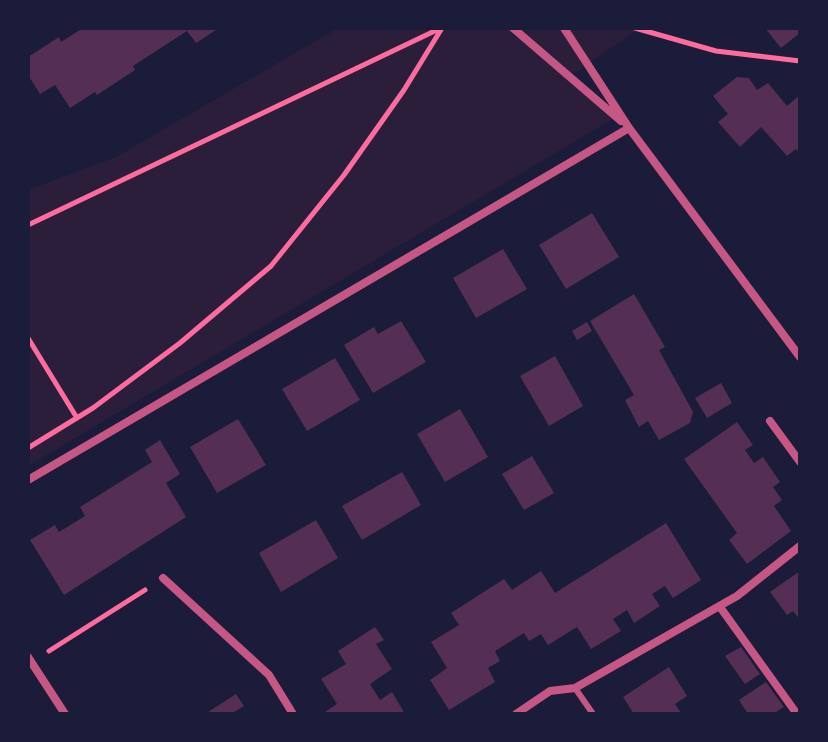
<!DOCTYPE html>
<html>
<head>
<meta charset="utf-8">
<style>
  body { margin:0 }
  #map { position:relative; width:828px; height:742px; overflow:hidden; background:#1b1b3a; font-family:"Titillium Web",sans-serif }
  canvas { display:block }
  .frame { position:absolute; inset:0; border:30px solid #1b1b3a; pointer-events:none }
</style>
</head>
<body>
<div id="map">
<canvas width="828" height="742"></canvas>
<div class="frame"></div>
</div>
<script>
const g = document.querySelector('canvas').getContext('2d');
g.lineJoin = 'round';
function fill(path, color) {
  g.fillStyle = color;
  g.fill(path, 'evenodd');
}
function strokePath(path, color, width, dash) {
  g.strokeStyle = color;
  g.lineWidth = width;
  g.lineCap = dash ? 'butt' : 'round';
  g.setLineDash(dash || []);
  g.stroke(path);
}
fill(new Path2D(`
  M 338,28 L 640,28 L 569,77 L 616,117 L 28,466 L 28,190 L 116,157 Z`), '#2a1e3b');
fill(new Path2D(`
  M 83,28 L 219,28 L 196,43 L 187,31 L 133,66 L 135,70 L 97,95 L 95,92 L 70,108 L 55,85 L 40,94 L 28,75 L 28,57 L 59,37 L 61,42 Z
  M 765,28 L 800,28 L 800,33 L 781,48 Z
  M 737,77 L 749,78 L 757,90 L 768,83 L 787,106 L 800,95 L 800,154 L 796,149 L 787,156 L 761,127 L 740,147 L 718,122 L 728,114 L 713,96 Z
  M 592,213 L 619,257 L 566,289 L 539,245 Z
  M 503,249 L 527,289 L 476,318 L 453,278 Z
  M 634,294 L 665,347 L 659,350 L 693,412 L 690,423 L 659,440 L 648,421 L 639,427 L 625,400 L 634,395 L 590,321 Z
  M 401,321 L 426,362 L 373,393 L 344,345 L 374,327 L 378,334 Z
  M 587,322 L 592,331 L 577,340 L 572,331 Z
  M 555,356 L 583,406 L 549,426 L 520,376 Z
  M 335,358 L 360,400 L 307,431 L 282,389 Z
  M 721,383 L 732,403 L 707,418 L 695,398 Z
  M 460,409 L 488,457 L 445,482 L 417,434 Z
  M 238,419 L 266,465 L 217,493 L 190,447 Z
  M 737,422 L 753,445 L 745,450 L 754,463 L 763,457 L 780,482 L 773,487 L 782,500 L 774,506 L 791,531 L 747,564 L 729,540 L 737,533 L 684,459 Z
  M 160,440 L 180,474 L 166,483 L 186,517 L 64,595 L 30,540 L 55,525 L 59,532 L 85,516 L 80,507 L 152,462 L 145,450 Z
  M 532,456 L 554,493 L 524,510 L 502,474 Z
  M 402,472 L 421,505 L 362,540 L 342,506 Z
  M 316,520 L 338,558 L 281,592 L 259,553 Z
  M 666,523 L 701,580 L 673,598 L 665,586 L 652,594 L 660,606 L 634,623 L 627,610 L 613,619 L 621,631 L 591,649 L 577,627 L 548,645 L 541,634 L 529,641 L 524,633 L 495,651 L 500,661 L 488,668 L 495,682 L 449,710 L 430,680 L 447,668 L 431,642 L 459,625 L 451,613 L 504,579 L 512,590 L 541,571 L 555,593 Z
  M 800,571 L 800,620 L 793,611 L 787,615 L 770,592 Z
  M 375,627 L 384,640 L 376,644 L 392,669 L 370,684 L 380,700 L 392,692 L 405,714 L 322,714 L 337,704 L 321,679 L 346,664 L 338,651 Z
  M 741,647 L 760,674 L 745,684 L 725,656 Z
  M 669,667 L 687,696 L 675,704 L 682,714 L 634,714 L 623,697 Z
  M 766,682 L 784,707 L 773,714 L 748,714 L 739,700 Z
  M 236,694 L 244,706 L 234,712 L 235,714 L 205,714 Z`), '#542f53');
strokePath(new Path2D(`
  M 635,28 L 716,51 L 800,61
  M 28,225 L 441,28
  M 28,338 L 77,418
  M 28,448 L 93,408 L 180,343 L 271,266 L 344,175 L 404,90 L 442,28
  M 49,651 L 145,590`), '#ff6b9d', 5);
strokePath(new Path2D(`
  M 575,688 L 593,714`), '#c65784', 6);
strokePath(new Path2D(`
  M 513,28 L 621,121
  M 564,28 L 629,128 L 800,357
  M 770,421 L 800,462
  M 28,480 L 629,128
  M 163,578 L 269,675 L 293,714
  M 720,607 L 797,714
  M 28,657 L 65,714
  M 516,714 L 550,691 L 575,688 L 737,596 L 800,546`), '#c65784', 8);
</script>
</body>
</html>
